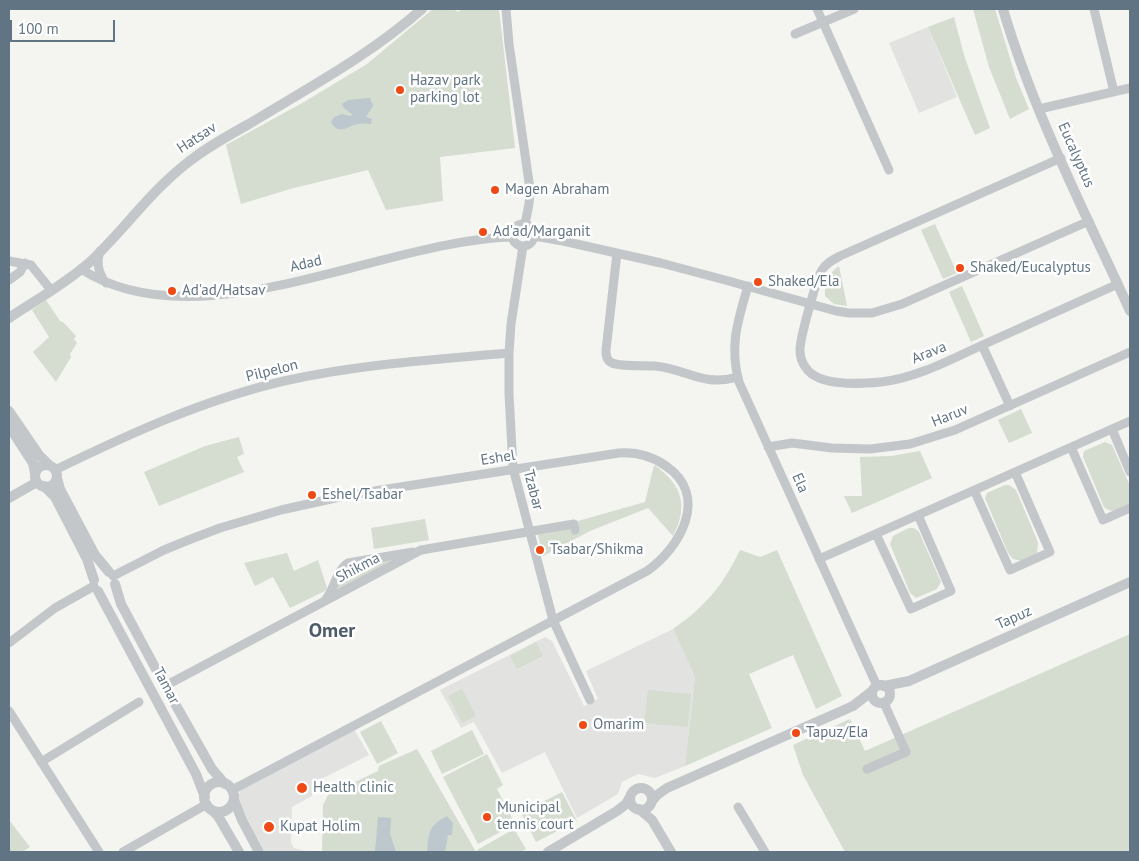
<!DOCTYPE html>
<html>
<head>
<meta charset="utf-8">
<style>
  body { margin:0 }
  #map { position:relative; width:1139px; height:861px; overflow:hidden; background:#f4f4f0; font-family:"PT Sans",sans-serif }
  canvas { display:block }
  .frame { position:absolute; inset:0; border:10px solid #617483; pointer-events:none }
  .scale { position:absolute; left:10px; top:20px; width:105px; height:22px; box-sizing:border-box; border:2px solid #617483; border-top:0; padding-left:6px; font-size:15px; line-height:18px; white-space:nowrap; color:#617483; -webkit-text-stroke:4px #fff; paint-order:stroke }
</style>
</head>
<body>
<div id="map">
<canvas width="1139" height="861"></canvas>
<div class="frame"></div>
<div class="scale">100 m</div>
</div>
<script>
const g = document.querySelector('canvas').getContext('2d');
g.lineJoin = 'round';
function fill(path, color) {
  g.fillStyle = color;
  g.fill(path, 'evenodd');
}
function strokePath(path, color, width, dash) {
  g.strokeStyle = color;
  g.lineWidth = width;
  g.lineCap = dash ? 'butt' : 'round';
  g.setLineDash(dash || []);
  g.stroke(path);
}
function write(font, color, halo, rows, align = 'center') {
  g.font = font + ' "PT Sans",sans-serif';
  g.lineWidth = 5;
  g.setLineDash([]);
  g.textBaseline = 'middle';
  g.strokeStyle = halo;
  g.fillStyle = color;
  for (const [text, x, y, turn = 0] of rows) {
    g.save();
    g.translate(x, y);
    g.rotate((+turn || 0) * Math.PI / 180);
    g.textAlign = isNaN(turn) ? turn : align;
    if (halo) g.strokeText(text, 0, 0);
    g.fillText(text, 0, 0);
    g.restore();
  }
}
fill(new Path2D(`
  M 928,27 L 957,97 L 919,113 L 889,43 Z
  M 673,629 L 695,677 L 685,766 L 655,778 L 638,774 L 622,782 L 618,794 L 577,818 L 545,752 L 502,773 L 474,722 L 461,728 L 440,690 L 545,637 L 552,641 L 584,706 L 598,699 L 586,671 Z
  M 354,729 L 369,755 L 319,780 L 312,796 L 292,807 L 291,843 L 294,848 L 308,852 L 265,852 L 239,803 L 238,796 L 241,790 Z`), '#e2e3e1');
fill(new Path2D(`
  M 433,9 L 454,9 L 458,12 L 462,9 L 499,9 L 515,148 L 440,157 L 443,201 L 386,210 L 368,170 L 290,189 L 241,204 L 226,145 L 304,102 L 367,64 Z
  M 973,9 L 995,9 L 1016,78 L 1029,109 L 1010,119 L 989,67 Z
  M 954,17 L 964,55 L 990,128 L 975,135 L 928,27 Z
  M 935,224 L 957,273 L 943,279 L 921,230 Z
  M 839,266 L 847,306 L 834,304 L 825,296 C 824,283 829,273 839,266 Z
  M 962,286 L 984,336 L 971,342 L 949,292 Z
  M 46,300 L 60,321 L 64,323 L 76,336 L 74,339 L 77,343 L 70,354 L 71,357 L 56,382 L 33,352 L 49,337 L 32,310 Z
  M 1021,409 L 1032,433 L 1009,443 L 998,420 Z
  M 239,437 L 244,454 L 237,457 L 244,472 L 159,506 L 144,472 L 205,446 Z
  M 1105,442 L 1112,445 L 1130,486 L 1130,504 C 1121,508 1112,515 1104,507 L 1083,457 L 1084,451 Z
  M 920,451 L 932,478 L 852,513 L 844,496 L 862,496 L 860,457 L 891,456 Z
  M 654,465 C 682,484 689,506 673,536 L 648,508 L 590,531 L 543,556 L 538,535 L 579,527 L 578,521 L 645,502 Z
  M 1005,485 L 1009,485 L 1016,490 L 1038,542 L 1037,553 L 1022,561 L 1013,559 L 1008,553 L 985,498 L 987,493 Z
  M 425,519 L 429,540 L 374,549 L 371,528 Z
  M 909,528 L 914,528 L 919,532 L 941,582 L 937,589 L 916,598 L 910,593 L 890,544 L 893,536 Z
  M 740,550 L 760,557 L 777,550 L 842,696 L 816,709 L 793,655 L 749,674 L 772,728 L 685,766 L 695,677 L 673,629 C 705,607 724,584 740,550 Z
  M 287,553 L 294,571 L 318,560 L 327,588 L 325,591 L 290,608 L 273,577 L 255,586 L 244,563 Z
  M 404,556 L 334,592 L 346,569 L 354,564 Z
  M 1130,634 L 1130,847 L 1128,852 L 845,852 L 803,775 L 793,745 L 850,719 L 865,751 Z
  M 536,642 L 543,656 L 517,669 L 510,656 Z
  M 462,689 L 476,716 L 462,723 L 448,696 Z
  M 648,690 L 691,694 L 688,727 L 644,723 Z
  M 381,721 L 398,753 L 377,764 L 360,732 Z
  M 472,730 L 484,754 L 442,774 L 431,751 Z
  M 417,749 L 476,852 L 322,852 L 323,805 L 328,795 L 378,771 L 379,766 Z
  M 487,754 L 503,785 L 497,789 L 515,824 L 478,844 L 443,777 Z
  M 562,792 L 577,821 L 536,842 L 521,813 Z
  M 9,820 L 30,847 L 22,852 L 9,852 Z
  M 514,829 L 526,849 L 520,852 L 479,852 L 477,850 Z`), '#d5dcd0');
fill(new Path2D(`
  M 370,98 L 373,106 L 366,117 L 372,119 L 371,124 C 367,124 362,123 358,124 C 347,126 339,136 331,122 L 334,117 L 342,114 L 349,116 L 353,115 L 344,108 L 342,104 L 348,100 Z
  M 447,816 L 453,823 L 452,835 L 448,835 L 445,852 L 427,852 C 429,832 428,826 447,816 Z
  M 378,817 L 391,818 L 390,834 L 396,852 L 375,852 Z`), '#bcc8cd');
strokePath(new Path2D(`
  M 506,9 L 509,44 L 530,189 L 529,204 L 525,224
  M 817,9 L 889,170
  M 1094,9 L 1114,92
  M 795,34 L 854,9
  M 1039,109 L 1130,88
  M 1061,158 L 840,256 C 833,260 826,263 822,270 C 816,280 800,338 800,350 C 800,356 802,363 806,368 C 819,387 860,384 881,382 C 918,378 953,358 987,343 C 1031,323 1074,304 1118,284
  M512 235a11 11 0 1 1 22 0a11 11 0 1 1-22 0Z
  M 534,236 L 563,241 L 661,263 L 725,280 L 836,311 L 849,313 L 872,313 L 902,304 L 1089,221
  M 523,246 L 511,324 L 509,353 L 509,394 L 513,468 L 553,620 L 590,700
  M 100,251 C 96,263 98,273 106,283
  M 617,253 L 606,350 C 606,355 606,360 612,363 C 622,367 643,365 655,366 C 687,369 702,387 738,377
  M 9,261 L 31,265 L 51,290
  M 81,269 C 199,345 382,240 512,237
  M 9,280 L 20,272 L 25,263
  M 748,286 C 738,320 729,346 739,382 L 877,686
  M 982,345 L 1010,406
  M 1112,429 L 1130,472
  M 768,447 L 792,443 L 832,448 L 870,449 L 910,444 L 955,430 L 1130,352
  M 1071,447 L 1103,520 L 1130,508
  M 55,470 C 129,434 203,400 284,381 C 358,364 434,360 509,353
  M 974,490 L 1010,570 L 1050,552 L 1015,472
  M 876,534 L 911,609 L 951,591 L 918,515
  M 819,559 L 1130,421
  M 113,576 L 164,550 L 191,539 L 220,528 L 281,510 L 349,495 L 619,453 C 637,452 652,456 666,466 C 710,496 680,548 647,571 L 232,790
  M 326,599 C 335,588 336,571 348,563 L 413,552
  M 9,643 L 55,608 L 94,586
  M 165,686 L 421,550 L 574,524 L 575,530
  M 9,711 L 99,852
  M 41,762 L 139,702
  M 867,769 L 906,752 L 884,703
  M 738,807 L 765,852
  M 123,852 L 207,804`), '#c3c7ca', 9);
strokePath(new Path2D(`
  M 1003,9 C 1034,114 1085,212 1130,311
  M 9,318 C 36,300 65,284 90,262 C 125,229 152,189 191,160 C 209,146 229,135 249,124 C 308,88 370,55 422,9
  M 9,411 L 39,455 L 50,466
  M 9,426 L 33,463 L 35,473
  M35 476a11 11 0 1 1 22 0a11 11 0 1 1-22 0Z
  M 57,478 L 60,489 L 95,555 L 109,572
  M 44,486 L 55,497 L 87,559 L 94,580
  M 9,498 L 37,482
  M 115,584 L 121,604 L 165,686 L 212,769 L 225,784
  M 98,591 L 196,774 L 205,797
  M872 694a9 9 0 1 1 18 0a9 9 0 1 1-18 0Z
  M 884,686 L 909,681 L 1130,582
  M204 797a15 15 0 1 1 30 0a15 15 0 1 1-30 0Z
  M630 799a11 11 0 1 1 22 0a11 11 0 1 1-22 0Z
  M 234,800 L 242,820 L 259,852
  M 652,801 L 657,795 L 667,788 L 853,706 L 871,692
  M 639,809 L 652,820 L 671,852
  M 212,810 L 218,816 L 239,852
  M 548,852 L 617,811 L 626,804 L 630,797`), '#c3c7ca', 10);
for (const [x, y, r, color] of [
  [400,90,5,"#ef4915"],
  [495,190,5,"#ef4915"],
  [483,232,5,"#ef4915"],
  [960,268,5,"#ef4915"],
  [758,282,5,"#ef4915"],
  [172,291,5,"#ef4915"],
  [312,495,5,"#ef4915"],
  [540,550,5,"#ef4915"],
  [583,725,5,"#ef4915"],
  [796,733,5,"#ef4915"],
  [302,788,6,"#ef4915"],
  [487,817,5,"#ef4915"],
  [269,827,6,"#ef4915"]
]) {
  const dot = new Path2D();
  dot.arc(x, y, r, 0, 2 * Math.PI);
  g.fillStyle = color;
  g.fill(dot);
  strokePath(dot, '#fff', 2);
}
write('15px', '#617483', '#fff', [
  ["Hazav park",410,81],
  ["parking lot",410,98],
  ["Magen Abraham",505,190],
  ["Ad'ad/Marganit",493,232],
  ["Shaked/Eucalyptus",970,268],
  ["Shaked/Ela",768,282],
  ["Ad'ad/Hatsav",182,291],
  ["Eshel/Tsabar",322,495],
  ["Tsabar/Shikma",550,550],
  ["Omarim",593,725],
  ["Tapuz/Ela",806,733],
  ["Health clinic",313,788],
  ["Municipal",497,808],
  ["tennis court",497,825],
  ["Kupat Holim",280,827]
], 'left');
write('15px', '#617483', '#fff', [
  ["Hatsav",197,138,-33],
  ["Eucalyptus",1076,155,66],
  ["Adad",306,264,-13],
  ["Arava",929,353,-22],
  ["Pilpelon",272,371,-14],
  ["Haruv",950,416,-22],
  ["Eshel",498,458,-9],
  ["Ela",800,483,66],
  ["Tzabar",533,490,75],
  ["Shikma",358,568,-28],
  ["Tapuz",1014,618,-24],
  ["Tamar",166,686,62]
]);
write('bold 20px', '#4f5d68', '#fff', [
  ["Omer",332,631]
]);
</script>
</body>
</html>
